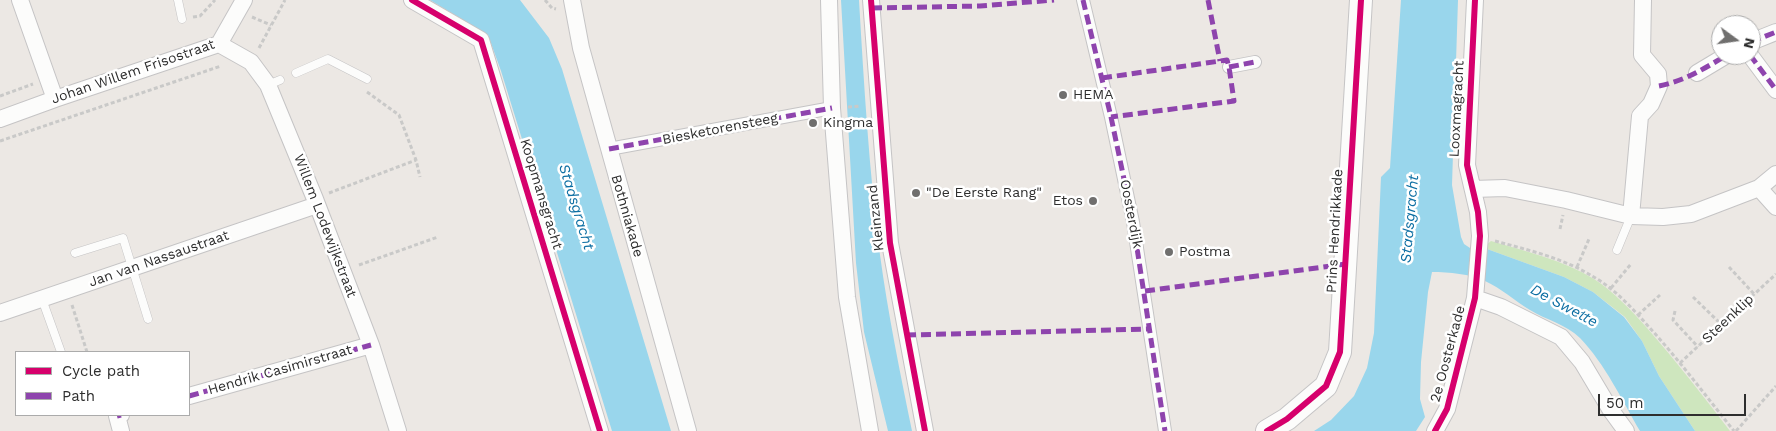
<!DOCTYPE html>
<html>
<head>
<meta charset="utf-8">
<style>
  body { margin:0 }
  #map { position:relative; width:1776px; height:431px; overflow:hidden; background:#ece8e4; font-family:"Work Sans",sans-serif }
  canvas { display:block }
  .legend { position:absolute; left:15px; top:351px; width:175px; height:65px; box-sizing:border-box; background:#fff; border:1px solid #ababab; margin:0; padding:6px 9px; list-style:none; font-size:15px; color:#2e2e2e }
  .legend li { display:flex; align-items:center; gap:10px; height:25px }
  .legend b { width:25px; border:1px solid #ababab }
  .north { position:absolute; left:1711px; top:15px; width:50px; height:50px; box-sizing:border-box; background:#fff; border:1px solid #ababab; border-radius:50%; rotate:104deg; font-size:14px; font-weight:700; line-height:20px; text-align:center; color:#2e2e2e }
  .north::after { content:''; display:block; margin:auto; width:18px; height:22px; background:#706f6e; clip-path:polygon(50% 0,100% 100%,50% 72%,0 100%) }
  .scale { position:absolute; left:1598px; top:394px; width:148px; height:22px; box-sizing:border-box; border:2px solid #2e2e2e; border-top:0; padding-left:6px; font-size:15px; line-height:18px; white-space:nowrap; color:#2e2e2e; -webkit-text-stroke:4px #fff; paint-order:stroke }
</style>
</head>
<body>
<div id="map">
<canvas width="1776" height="431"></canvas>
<ul class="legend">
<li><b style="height:6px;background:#d6006c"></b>Cycle path</li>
<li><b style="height:6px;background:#8e44ad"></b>Path</li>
</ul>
<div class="north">N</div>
<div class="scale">50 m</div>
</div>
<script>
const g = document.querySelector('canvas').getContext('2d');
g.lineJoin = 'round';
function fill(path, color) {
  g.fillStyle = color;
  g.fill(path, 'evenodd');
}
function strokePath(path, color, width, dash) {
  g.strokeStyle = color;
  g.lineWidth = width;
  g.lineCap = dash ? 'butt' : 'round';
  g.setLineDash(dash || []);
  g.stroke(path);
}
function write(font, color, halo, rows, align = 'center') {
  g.font = font + ' "Work Sans",sans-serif';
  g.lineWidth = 5;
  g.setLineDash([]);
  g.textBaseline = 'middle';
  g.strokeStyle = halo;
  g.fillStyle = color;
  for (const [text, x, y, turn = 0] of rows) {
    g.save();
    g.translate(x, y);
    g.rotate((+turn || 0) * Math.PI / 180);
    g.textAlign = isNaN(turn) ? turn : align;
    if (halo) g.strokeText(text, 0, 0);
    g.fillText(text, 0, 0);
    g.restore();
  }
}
fill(new Path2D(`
  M 1491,241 C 1525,251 1563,260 1594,279 C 1614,292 1631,310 1647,328 C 1676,361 1703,396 1730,431 L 1695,431 L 1659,376 L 1642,341 L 1625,317 L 1593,292 L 1564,277 L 1487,249 L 1485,246 Z`), '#cee6be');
fill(new Path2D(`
  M 430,0 L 520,0 L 549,38 L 562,69 L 671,431 L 612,431 L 501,71 L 488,35 Z
  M 841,0 L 859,0 C 864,85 869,170 880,255 C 888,314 900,372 912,431 L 888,431 L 864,332 L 856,263 Z
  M 1401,0 L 1458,0 L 1452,185 L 1461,237 L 1464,244 L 1470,248 L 1487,249 L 1564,277 L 1593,292 L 1624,317 L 1642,341 L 1659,376 L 1695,431 L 1640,431 C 1622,400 1605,364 1580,338 C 1566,324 1546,320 1530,310 C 1515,301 1501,288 1485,281 C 1470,274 1449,272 1432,272 L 1428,292 L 1421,362 L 1420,399 L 1425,417 L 1416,431 L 1314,431 L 1331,420 L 1354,396 L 1367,368 L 1374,333 L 1381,177 L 1390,168 Z`), '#99d6ec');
const service = new Path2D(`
  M 178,0 L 182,19
  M 296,73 L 328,59 L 367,79
  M 268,85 L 280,80
  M 1617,250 L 1631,216
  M 75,253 L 123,238 L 148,319
  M 42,299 L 61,352`);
const pedestrian = new Path2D(`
  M 1083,0 L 1111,117 L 1133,222 L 1165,431
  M 1229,67 L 1255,62
  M 609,149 L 832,108`);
const minor = new Path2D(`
  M 20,0 L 55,99
  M 412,0 L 481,40 L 600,431
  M 572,0 L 581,48 L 688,431
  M 829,0 L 832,108 L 847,297 L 870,431
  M 871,0 L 890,243 L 925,431
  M 1751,42 L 1776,32
  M 219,44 L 251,62 L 268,85 L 315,199 L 371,345 L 398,431
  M 1750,55 L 1776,90
  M 1697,73 L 1727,55
  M 0,119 L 55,99 L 219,44 L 244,0
  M 1759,188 L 1776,207
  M 1473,189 L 1505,188 L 1566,200 L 1631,216 L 1663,217 L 1691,214 L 1759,188 L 1776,174
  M 1631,216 L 1640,116 L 1651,104 L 1659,86 L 1658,74 L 1642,55 L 1643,0
  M 1475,298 L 1501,307 L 1561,337 L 1582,362 L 1610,409 L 1626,431
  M 0,313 L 317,205
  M 189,396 L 371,345
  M 121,431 L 117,416 L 121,415
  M 1435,431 L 1447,409 L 1475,298 L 1480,236 L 1478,212 L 1467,165 L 1475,0`);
const secondary = new Path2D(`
  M 1267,431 L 1287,419 L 1326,386 L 1340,352 L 1361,0`);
strokePath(service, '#c5c4c5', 9);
strokePath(pedestrian, '#c5c4c5', 14);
strokePath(minor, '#c5c4c5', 18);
strokePath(secondary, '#c5c4c5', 24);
strokePath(new Path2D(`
  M 545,0 L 552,8 L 556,9
  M 193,17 L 200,16 L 215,0
  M 252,17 L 271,25
  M 259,48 L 285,0
  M 367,92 L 399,115 L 416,160 L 420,177
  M 0,96 L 33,84
  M 848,107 L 861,106
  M 0,141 L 221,66
  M 329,193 L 416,160
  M 1560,229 L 1563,215
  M 1495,241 C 1528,250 1563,258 1592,276 C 1614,288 1632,308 1649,327 C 1679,360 1706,396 1734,431
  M 359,265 L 438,237
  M 1577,267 L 1589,239
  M 1729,267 L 1754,294
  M 1611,288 L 1631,264
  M 1693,297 L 1722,325
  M 72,305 L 87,352
  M 1675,311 L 1673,320 L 1698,347
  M 1638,315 L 1660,295
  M 1680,363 L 1776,274
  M 1736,431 L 1776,386`), '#c9c9c8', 3, [4, 2.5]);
strokePath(service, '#fcfcfb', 8);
strokePath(pedestrian, '#fcfcfb', 12);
strokePath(minor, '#fcfcfb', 16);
strokePath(secondary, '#fcfcfb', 22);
strokePath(new Path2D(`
  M 1083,0 L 1111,117 L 1133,222 L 1165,431
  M 1208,0 L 1220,61
  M 872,8 L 980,6 L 1054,0
  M 1751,42 L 1776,32
  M 1750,55 L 1776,90
  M 1229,67 L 1255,62
  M 1102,78 L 1227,60 L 1229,67 L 1234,101 L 1111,117
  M 1659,86 C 1685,81 1705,68 1727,55
  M 609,149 L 832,108
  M 1145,291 L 1346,264
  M 906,335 L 1151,329
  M 189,396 L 371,345
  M 117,416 L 121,415`), '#8e44ad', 5, [10, 5]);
strokePath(new Path2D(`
  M 412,0 L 481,40 L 600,431
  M 871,0 L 890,243 L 925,431
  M 1267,431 L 1287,419 L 1326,386 L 1340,352 L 1361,0
  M 1435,431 L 1447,409 L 1475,298 L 1480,236 L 1478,212 L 1467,165 L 1475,0`), '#d6006c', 6);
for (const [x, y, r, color] of [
  [1063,95,5,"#706f6e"],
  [813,123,5,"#706f6e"],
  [916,193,5,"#706f6e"],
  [1093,201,5,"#706f6e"],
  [1169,252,5,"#706f6e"]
]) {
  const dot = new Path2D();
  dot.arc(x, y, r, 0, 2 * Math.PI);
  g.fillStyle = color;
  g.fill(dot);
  strokePath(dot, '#fff', 2);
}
write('14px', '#2e2e2e', '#fff', [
  ["Johan Willem Frisostraat",133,72,-19],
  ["Looxmagracht",1457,109,-87],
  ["Biesketorensteeg",720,129,-11],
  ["Koopmansgracht",541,194,73],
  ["Oosterdijk",1131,214,79],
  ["Bothniakade",627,216,74],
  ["Kleinzand",876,218,-96],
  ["Willem Lodewijkstraat",325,226,69],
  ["Prins Hendrikkade",1335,231,-87],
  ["Jan van Nassaustraat",159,259,-19],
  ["Steenklip",1728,319,-43],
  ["2e Oosterkade",1448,354,-75],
  ["Hendrik Casimirstraat",280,370,-16]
]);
write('14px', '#2e2e2e', '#fff', [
  ["HEMA",1073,95],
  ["Kingma",823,123],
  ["\"De Eerste Rang\"",926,193],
  ["Etos",1083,201,"right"],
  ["Postma",1179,252]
], 'left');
write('italic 15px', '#0d6fa3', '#fff', [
  ["Stadsgracht",576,207,73],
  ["Stadsgracht",1410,219,-85],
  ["De Swette",1564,306,28]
]);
</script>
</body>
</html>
